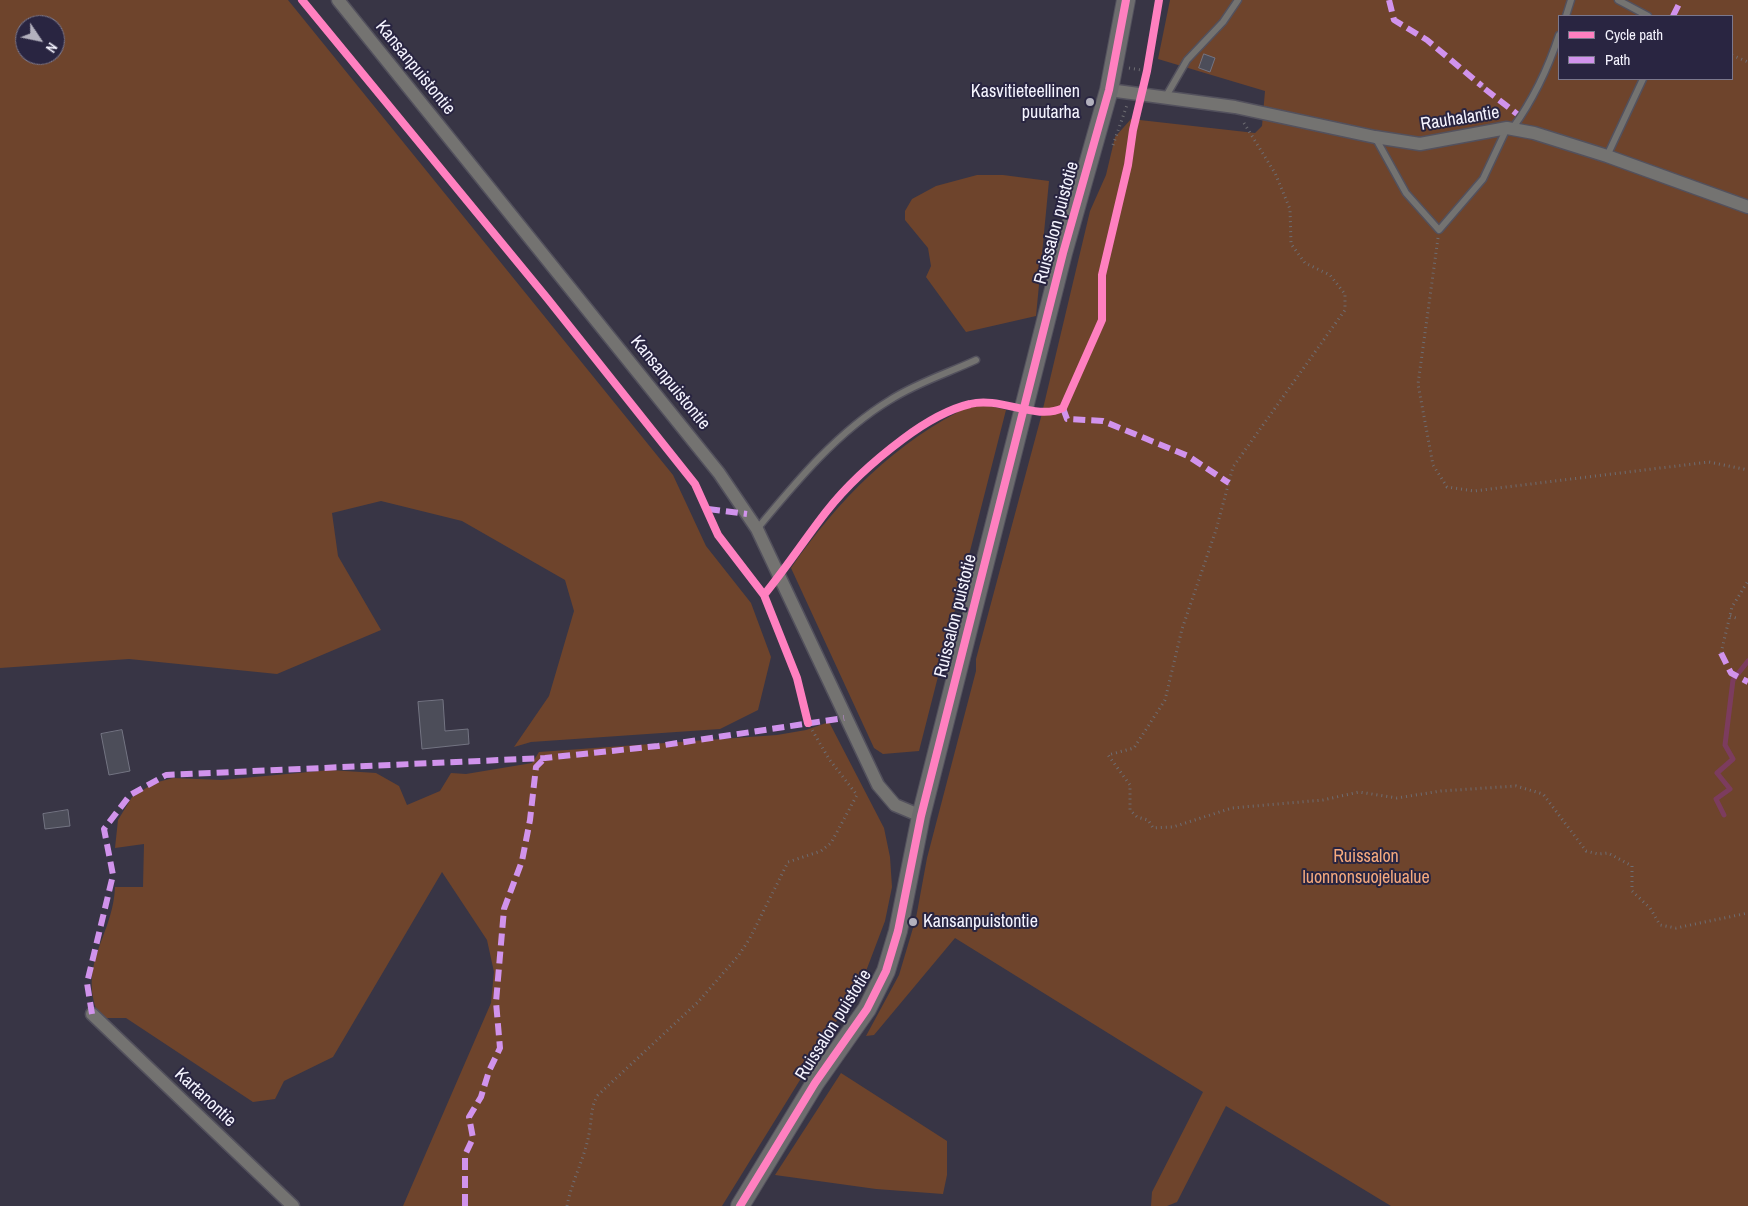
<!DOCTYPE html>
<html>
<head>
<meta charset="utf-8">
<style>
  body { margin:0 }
  #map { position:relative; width:1748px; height:1206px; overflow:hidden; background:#383545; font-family:"Archivo Narrow",sans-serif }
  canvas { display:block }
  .legend { position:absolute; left:1558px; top:15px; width:175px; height:65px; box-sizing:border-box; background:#292541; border:1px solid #7b788d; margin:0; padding:6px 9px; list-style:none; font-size:15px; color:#f5f4ff }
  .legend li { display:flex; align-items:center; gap:10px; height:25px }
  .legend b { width:25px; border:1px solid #7b788d }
  .north { position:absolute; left:15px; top:15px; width:50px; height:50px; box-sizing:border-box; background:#292541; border:1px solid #7b788d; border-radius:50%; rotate:124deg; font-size:14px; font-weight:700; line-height:20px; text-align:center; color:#f5f4ff }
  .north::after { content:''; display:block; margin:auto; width:18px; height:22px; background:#b3b1be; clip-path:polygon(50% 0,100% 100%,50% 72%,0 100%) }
</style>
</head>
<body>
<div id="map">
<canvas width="1748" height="1206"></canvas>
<ul class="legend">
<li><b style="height:6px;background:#ff80c0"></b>Cycle path</li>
<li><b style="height:6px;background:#d193ec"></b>Path</li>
</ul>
<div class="north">N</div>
</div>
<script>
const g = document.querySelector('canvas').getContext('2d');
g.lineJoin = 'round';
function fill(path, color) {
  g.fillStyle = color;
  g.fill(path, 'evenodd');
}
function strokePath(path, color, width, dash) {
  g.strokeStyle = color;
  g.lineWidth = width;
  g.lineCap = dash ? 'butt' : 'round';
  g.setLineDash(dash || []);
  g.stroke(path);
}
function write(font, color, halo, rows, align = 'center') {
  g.font = font + ' "Archivo Narrow",sans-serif';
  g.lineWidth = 4;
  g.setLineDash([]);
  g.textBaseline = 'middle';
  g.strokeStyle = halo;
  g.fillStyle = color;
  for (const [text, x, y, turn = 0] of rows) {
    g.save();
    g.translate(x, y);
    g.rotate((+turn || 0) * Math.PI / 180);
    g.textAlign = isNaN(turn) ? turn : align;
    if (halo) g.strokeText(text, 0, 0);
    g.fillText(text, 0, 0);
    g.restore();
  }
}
fill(new Path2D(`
  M 0,0 L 288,0 L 673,475 L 706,546 L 751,603 L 771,657 L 758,710 L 720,729 L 531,742 L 514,747 L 549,696 L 574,611 L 565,580 L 462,521 L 381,501 L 332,513 L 338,556 L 381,630 L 277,674 L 129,659 L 0,668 ZM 25,25 L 55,25 L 55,55 L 25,55 Z
  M 1170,0 L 1748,0 L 1748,1206 L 1391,1206 L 1226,1106 L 1177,1202 L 1167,1206 L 1151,1206 L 1152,1192 L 1203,1092 L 955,938 L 874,1035 L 866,1036 L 899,975 L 916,918 L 927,858 L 976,671 L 976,659 L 1041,417 L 1090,211 L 1106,175 L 1115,137 L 1131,119 L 1255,133 L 1262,126 L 1265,91 L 1158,59 ZM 1559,16 L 1732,16 L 1732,79 L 1559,79 Z
  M 977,175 L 1003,175 L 1049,181 L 1036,316 L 966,332 L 926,277 L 931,266 L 928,248 L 905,220 L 905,211 L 912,199 L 936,186 Z
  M 972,405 L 986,405 L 1006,410 L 919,751 L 883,754 L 874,748 L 791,568 C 838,500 896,441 972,405 Z
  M 829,722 L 884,828 L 890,857 L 892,887 L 885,921 L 860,987 L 847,1004 L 722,1206 L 403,1206 L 491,1003 L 494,972 L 487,940 L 442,872 L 333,1057 L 284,1081 L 275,1099 L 253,1102 L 126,1018 L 102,1018 L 98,1014 C 78,963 113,936 115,887 L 143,887 L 144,844 L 115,848 L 118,820 L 132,797 L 154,783 L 173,778 L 222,780 L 330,770 L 376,773 L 399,786 L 407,805 L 440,791 L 451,773 L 466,774 L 532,763 L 539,752 L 777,735 L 806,730 Z
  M 841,1073 L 947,1141 L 947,1175 L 943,1194 L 876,1189 L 775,1175 Z`), '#6e442c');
strokePath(new Path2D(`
  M 1724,815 L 1716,799 L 1730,789 L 1717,773 L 1733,759 L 1725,745 L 1733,680 L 1748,661`), '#7c3c5e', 5);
const building = new Path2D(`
  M 1204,54 L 1215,58 L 1210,72 L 1199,68 Z
  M 443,700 L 445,731 L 468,729 L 469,744 L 422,749 L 418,702 Z
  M 122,730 L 130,771 L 109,775 L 101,734 Z
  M 68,810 L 70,826 L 45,829 L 43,814 Z`);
fill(building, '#4c4d59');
strokePath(building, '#737482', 1);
const lane = new Path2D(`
  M 1618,0 L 1648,16
  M 1566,16 L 1571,0
  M 1165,98 L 1187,60 L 1223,22 L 1238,0
  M 1512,129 C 1533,100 1548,69 1559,35
  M 1375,137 L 1406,193 L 1439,230 L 1483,179 L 1507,128
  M 1607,156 L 1643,79
  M 757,529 C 796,482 837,432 890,400 C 916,383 948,373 976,360`);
const street = new Path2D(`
  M 338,0 L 719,473 L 757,529 L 878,785 L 895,805 L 921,816
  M 1109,90 L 1235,107 L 1375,137 L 1420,144 L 1507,128 L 1534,133 L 1607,156 L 1748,207
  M 92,1014 L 293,1206`);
const secondary = new Path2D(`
  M 740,1206 L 815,1083 L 867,1009 L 886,971 L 898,931 L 921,816 L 1063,253 L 1109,90 L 1126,0`);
strokePath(lane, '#53515d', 9);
strokePath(street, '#53515d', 15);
strokePath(secondary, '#53515d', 20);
strokePath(new Path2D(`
  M 1732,55 L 1748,62
  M 1129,68 L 1147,71
  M 1482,86 L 1485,89
  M 1244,123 L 1275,173 L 1290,209 L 1291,244 L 1305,263 L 1330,275 L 1345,294 L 1345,310 L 1233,467 L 1216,530 L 1182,629 L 1165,700 L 1134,748 L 1108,755 L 1130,785 L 1130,810 L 1137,817 L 1148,820 L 1153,828 L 1173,827 L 1232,808 L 1323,800 L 1359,792 L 1397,798 L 1441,791 L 1516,786 L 1543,794 L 1586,851 L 1598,854 L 1608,853 L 1632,866 L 1632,891 L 1650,908 L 1660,925 L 1676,928 L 1748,913
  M 1113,145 L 1127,105
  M 1438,238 L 1418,384 L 1433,465 L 1447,487 L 1474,491 L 1709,462 L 1748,470
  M 1730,616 L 1739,619
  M 1721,653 L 1732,607 L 1748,581
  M 567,1206 C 572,1179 586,1157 590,1128 C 592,1115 591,1106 598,1095 L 698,1002 L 739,955 L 750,938 L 788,862 L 821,851 L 831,843 L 857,795 L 829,759 L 808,723`), '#6e6d72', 3, [1, 4]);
strokePath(lane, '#747371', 6);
strokePath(street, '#747371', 12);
strokePath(secondary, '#6d6c6e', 18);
strokePath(new Path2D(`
  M 1389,0 L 1394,20 L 1427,40 L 1482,86
  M 1673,16 L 1681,0
  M 1485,89 L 1517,114
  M 1063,408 L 1067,419 L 1103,421 L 1188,456 L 1229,483
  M 708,509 L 747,514
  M 1721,653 L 1731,673 L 1748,682
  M 92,1014 L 87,983 L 113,875 L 104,829 L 130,795 L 166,775 L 545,758 L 658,746 L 844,718
  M 465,1206 L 465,1155 L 473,1138 L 469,1117 L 481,1097 L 489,1071 L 500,1048 L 496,1002 L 504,909 L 522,861 L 530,820 L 536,767 L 545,758`), '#d193ec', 6, [12, 6]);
strokePath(new Path2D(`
  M 302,0 L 547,298 L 695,484 L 718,535 L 764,595 L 797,678 L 808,723
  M 764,595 C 786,568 805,539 826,512 C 847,485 875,460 903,439 C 923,424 945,410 970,404 C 1000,396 1036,421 1063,408 L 1102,320 L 1102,275 L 1128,165 L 1133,130 L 1147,71 L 1159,0
  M 740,1206 L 815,1083 L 867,1009 L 886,971 L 898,931 L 921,816 L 1063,253 L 1109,90 L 1126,0`), '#ff80c0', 8);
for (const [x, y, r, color] of [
  [1090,102,5,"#b3b1be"],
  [913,922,5,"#b3b1be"]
]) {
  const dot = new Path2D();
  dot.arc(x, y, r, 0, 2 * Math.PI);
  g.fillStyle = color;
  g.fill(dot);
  strokePath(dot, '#292541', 2);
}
write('18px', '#f5f4ff', '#292541', [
  ["Kansanpuistontie",415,68,51],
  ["Rauhalantie",1460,119,-9],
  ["Ruissalon puistotie",1057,223,-75],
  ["Kansanpuistontie",670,383,51],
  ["Ruissalon puistotie",956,616,-76],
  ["Ruissalon puistotie",834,1025,-58],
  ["Kartanontie",205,1098,43]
]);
write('18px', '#f5f4ff', '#292541', [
  ["Kasvitieteellinen",1080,92],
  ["puutarha",1080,113],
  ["Kansanpuistontie",923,922,"left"]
], 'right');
write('18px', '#f6aa7e', '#292541', [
  ["Ruissalon",1366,857],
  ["luonnonsuojelualue",1366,878]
]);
</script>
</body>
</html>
